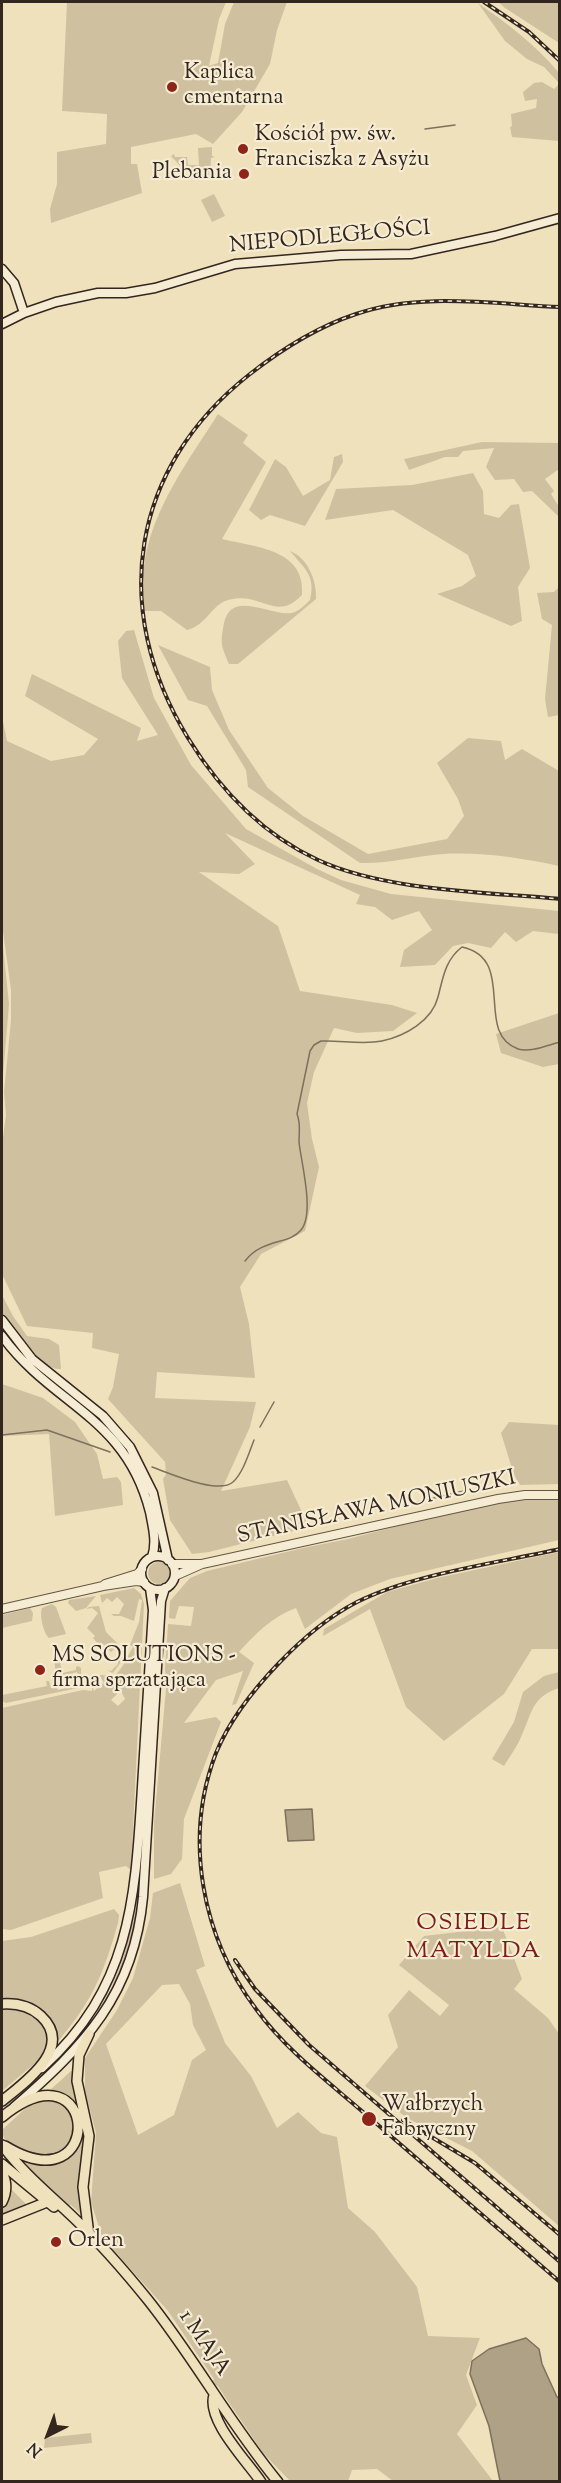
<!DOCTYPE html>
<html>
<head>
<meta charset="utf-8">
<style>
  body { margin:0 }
  #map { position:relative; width:561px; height:2483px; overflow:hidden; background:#efe1bb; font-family:"Sorts Mill Goudy",serif }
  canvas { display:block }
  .frame { position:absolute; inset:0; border:3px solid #33261f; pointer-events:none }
  .north { position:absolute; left:18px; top:2405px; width:60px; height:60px; -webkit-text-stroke:4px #f5ecd3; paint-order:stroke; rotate:222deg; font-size:16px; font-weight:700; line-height:24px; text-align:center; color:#33261f }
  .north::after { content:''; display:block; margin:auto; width:21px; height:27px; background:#33261f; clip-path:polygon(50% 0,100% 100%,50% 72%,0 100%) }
</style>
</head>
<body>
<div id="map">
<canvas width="561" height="2483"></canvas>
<div class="frame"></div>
<div class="north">N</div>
</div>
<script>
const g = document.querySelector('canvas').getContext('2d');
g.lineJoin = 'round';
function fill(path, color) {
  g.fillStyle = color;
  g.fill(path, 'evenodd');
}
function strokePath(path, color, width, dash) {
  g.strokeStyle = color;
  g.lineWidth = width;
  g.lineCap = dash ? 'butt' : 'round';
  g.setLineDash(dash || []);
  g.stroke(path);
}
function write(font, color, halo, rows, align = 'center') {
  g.font = font + ' "Sorts Mill Goudy",serif';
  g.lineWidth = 4.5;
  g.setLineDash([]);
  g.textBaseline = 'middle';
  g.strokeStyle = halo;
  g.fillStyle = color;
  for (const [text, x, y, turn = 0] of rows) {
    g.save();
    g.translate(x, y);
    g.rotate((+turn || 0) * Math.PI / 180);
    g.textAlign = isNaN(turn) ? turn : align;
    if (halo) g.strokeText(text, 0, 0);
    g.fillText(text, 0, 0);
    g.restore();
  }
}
fill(new Path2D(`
  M 67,2 L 226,2 L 219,19 L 209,66 L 218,63 L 225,24 L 234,2 L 287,2 L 277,30 L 270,64 L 242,112 L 213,144 L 196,134 L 131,147 L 131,164 L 137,164 L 142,193 L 51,223 L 50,209 L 57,184 L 57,152 L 106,144 L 107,114 L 62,111 Z
  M 498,2 L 559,2 L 559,43 L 505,8 Z
  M 478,3 C 508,24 536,45 559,73 L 559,83 L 544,67 L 527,59 L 505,41 Z
  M 542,82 L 554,89 L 559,84 L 559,141 L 512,137 L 510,127 L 512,126 L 511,114 L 536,108 L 537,99 L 525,101 L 523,92 L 534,83 Z
  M 212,147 L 212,156 L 215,157 L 211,158 L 210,179 L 184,170 L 171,156 L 174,154 L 175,157 L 187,157 L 188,165 L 199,165 L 198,148 Z
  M 214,194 L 225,216 L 212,222 L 201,200 Z
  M 218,414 L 248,435 L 243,443 L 266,462 L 222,539 C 255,547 306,549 302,595 C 275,623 262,591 228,600 C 212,604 206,626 187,630 L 161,611 L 144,611 C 144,597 142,580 144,566 C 151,510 189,460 218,414 Z
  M 482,442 L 559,443 L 559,469 L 545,479 L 554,491 L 551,494 L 559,507 L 559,517 L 532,491 L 523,492 L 514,479 L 495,480 L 486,467 L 494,448 L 463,451 L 458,457 L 445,457 L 409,470 L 404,459 Z
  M 342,454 L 343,462 L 305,526 L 270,515 L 261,520 L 249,510 L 275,459 L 286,467 L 303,496 L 330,480 L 334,457 Z
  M 473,473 L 483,491 L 484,514 L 499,518 L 511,505 L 519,504 L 530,568 L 518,587 L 522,621 L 511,626 L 437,594 L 462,586 L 476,576 L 468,555 L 393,510 L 325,520 L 336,489 L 412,485 Z
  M 290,551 C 308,558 317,581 316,599 L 238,664 L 229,664 C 221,645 220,644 224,623 C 232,587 275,620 295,612 C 300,610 306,604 310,600 C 316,576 305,569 290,551 Z
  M 559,587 L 559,715 L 548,717 L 545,699 L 552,625 L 542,619 L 537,593 L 554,592 Z
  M 134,630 L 154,698 L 191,765 L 246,829 L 317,869 L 341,880 L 391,894 L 559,911 L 559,934 L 533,931 L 516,942 L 505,932 L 491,948 L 468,943 L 453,946 L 435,965 L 400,967 L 404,950 L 432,930 L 419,911 L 392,920 L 375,907 L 356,904 L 360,895 L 225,833 L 255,864 L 239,874 L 199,872 L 278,926 L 300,991 L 392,1005 L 417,1013 L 393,1031 L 357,1033 L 334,1028 L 314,1072 L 307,1103 L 312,1139 L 319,1167 L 305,1231 L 261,1254 L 240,1287 L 249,1324 L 255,1378 L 157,1372 L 155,1398 L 256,1402 L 250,1427 L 221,1491 L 287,1480 L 309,1527 L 209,1552 L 192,1554 L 170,1520 L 163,1479 L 166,1474 L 165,1462 L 108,1399 L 113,1387 L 119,1354 L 92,1348 L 93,1333 L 27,1326 L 2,1274 L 2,1145 L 6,1115 L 4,1092 L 11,1020 L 11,990 L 2,924 L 2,716 L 7,741 L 51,761 L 84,755 L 98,739 L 25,696 L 32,674 L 141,728 L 137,741 L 158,735 L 122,678 L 118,641 L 126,631 Z
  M 158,645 L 210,667 L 212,690 L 229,730 L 268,788 L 303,816 L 368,854 L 447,839 L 464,816 L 458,799 L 437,763 L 468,738 L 501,741 L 505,760 L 522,749 L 559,771 L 559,866 C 521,858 483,852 443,854 C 415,856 388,864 360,863 L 248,787 L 246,770 L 207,706 L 188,700 Z
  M 2,937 L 9,1004 L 2,1088 Z
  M 559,1013 L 559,1064 L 543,1067 L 501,1053 L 496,1034 Z
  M 2,1295 L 13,1316 L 27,1336 L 49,1339 L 59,1345 L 61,1369 C 42,1371 9,1331 3,1314 C 0,1309 2,1301 2,1295 Z
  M 2,1384 L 43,1398 L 75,1422 L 97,1454 L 103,1479 L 117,1477 L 121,1482 L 123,1505 L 55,1516 L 49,1434 L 2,1436 Z
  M 509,1422 L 559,1425 L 559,1484 L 520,1485 L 514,1475 L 501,1433 Z
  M 559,1498 L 559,1540 L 390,1579 L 351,1594 L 305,1629 L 296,1608 C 273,1616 255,1634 239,1652 L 254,1663 L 236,1704 L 232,1705 L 243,1671 L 216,1680 L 184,1723 L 216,1717 L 221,1722 L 184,1819 L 182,1859 L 171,1874 L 154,1879 L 154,1823 L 166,1689 L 165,1669 L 168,1624 L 191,1626 L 194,1607 L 179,1606 L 175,1619 L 169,1618 L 170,1601 L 190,1578 L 207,1571 L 303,1548 L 348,1539 L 451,1512 L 515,1499 Z
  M 559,1552 L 559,1649 L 532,1649 L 504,1694 L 444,1741 L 406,1707 L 370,1609 L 323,1636 L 324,1629 L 387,1592 L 437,1578 Z
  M148 1573a11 11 0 1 1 22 0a11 11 0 1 1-22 0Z
  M 134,1588 L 141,1594 L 144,1604 L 131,1870 L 126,1866 L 99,1872 L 103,1898 L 11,1930 L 2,1929 L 2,1708 L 83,1690 L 92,1691 L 92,1684 L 94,1691 L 104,1683 L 100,1676 L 97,1676 C 109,1672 117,1682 117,1694 L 111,1700 L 118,1706 L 125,1699 L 114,1677 L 122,1667 L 133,1647 L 130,1645 L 139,1622 L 142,1600 L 139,1599 L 134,1621 L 121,1616 L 114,1616 L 111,1614 L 119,1614 L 124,1604 L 117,1597 L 112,1602 L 107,1598 L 102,1603 L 100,1595 Z
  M 96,1596 L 86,1608 L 76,1611 L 68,1603 L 69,1600 Z
  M 52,1604 L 56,1607 L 66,1634 L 49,1638 C 44,1634 39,1615 42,1608 Z
  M 99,1606 L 106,1632 L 124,1650 L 121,1662 L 113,1673 L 106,1670 L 111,1671 L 118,1664 L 118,1653 L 114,1649 L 111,1652 L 103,1644 L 99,1645 L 93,1638 L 95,1636 L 87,1628 L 98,1613 L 92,1608 L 86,1609 L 89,1607 Z
  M 30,1608 L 33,1613 L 32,1621 L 2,1628 L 2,1615 Z
  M 76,1655 L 76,1662 L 73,1659 L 60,1662 L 62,1672 L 57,1674 L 76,1670 L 76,1667 L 78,1666 L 81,1668 L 81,1674 L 78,1676 L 77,1672 L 63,1676 L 64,1680 L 59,1679 L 57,1677 L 54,1661 Z
  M 559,1672 L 559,1688 C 531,1697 532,1714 521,1737 C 517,1747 510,1756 504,1766 L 492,1759 L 514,1722 L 523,1692 L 544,1676 Z
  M 79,1680 L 85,1682 L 83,1687 L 6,1703 L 2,1701 L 2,1695 L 47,1686 L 46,1681 L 49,1681 L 51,1688 L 57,1687 L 58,1690 L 80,1684 Z
  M 180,1883 L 205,1966 L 196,1970 L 225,2043 L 251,2076 L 277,2128 L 298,2112 L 321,2133 L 337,2137 L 348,2208 L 375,2232 L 417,2287 L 428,2336 L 480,2338 L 466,2375 L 477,2405 L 457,2434 L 493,2481 L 393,2481 L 377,2469 L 352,2470 L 348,2481 L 290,2481 L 263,2453 L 217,2385 L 216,2386 L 212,2382 L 214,2379 L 168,2311 L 102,2237 L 91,2202 L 96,2133 L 85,2092 L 85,2058 L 117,2010 L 133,1978 L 150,1918 L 153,1893 ZM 179,1984 L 190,2004 L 193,2025 L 206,2050 L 192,2060 L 174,2115 L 138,2135 L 106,2044 L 162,1985 Z
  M 138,1901 C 125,1999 80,2047 7,2107 L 5,2105 L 61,2058 L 96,2015 L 111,1989 L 123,1959 Z
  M 114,1909 L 119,1915 L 118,1923 C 103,1976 91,2004 54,2046 L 48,2020 L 2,2002 L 2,1941 L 31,1937 Z
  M 502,1927 L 522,1979 L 514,1989 L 548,2018 L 559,2034 L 559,2226 L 472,2151 L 407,2118 L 365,2086 L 398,2047 L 388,2015 L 409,1990 L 440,2016 L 449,2005 L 399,1965 L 424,1936 Z
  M 2,2007 C 17,2005 38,2012 46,2027 C 48,2031 48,2037 49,2042 L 40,2059 L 2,2091 Z
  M 71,2071 L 74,2073 L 85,2128 L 85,2218 L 71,2205 L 68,2206 L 56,2197 L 18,2158 L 39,2163 L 75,2148 C 90,2119 79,2099 48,2092 Z
  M 40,2100 L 62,2101 C 66,2106 71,2111 74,2116 C 76,2120 75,2126 75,2130 C 74,2169 3,2158 2,2130 L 29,2105 Z
  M 8,2186 L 27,2205 L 2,2216 C 1,2206 6,2197 8,2186 Z
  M 91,2433 L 92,2443 L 44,2448 L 45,2438 Z`), '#cfc1a0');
const water = new Path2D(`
  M 312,1809 L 314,1840 L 288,1841 L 285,1810 Z
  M 526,2338 L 539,2349 L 542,2364 L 557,2397 L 559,2398 L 559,2481 L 500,2481 L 489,2426 L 470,2374 L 472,2361 L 489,2349 Z`);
fill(water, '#afa186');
strokePath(water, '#7d705d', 1.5);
strokePath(new Path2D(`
  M 425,129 L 455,125
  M 245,1261 C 263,1238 289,1245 301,1230 C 315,1213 301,1162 299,1142 C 299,1131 301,1124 297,1114 L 310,1051 L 314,1045 L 321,1041 C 340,1040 362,1045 382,1041 C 405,1036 432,1021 438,997 C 443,978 445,960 462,947 C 518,959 473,1033 518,1049 C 530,1053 548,1045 560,1042
  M 260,1427 L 274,1402
  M 2,1435 L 47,1430 L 110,1452
  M 152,1467 C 169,1473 218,1495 233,1482 C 243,1473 249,1453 254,1440
  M 392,1508 L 472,1489`), '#7d705d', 1.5);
const tertiary = new Path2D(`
  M 172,1564 L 202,1564
  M 175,1576 L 202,1564 L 498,1499 L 525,1495 L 560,1495
  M 105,1584 L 137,1574 L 142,1569
  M 2,1609 L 103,1586 L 136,1581 L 144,1582`);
const secondary = new Path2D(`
  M 2,269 L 14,283 L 24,313
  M 2,324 L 24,313 L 56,302 L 98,293 L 126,293 L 155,288 L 235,264 L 341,255 L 411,254 L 495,236 L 560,218
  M 2,1320 L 32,1359 L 103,1416 L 130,1447 L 153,1493 L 168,1560
  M 2,1336 C 53,1406 126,1416 150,1512 C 153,1527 157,1543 152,1557
  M141 1573a17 17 0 1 1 34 0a17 17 0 1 1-34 0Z
  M 42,2068 C 131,1987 135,1900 142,1787 C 146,1728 149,1669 153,1610 L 150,1588
  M 14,2107 C 84,2046 134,1995 143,1897 L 161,1601 L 165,1588`);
const primary = new Path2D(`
  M 2,2004 C 16,2003 30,2006 41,2016 C 75,2048 24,2083 2,2101
  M 2,2117 C 99,2038 107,2208 5,2146
  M 2,2145 C 23,2173 49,2194 75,2219 C 100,2243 127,2274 148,2300 C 195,2359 230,2424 278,2482
  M 2,2164 L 54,2207
  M 2,2172 C 7,2182 7,2192 2,2202
  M 2,2220 L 47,2202
  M 89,2235 L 83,2187 L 89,2136 L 77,2081 L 79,2055 L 89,2034
  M 214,2395 C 206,2420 247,2461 261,2482`);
strokePath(tertiary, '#625546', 10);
strokePath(secondary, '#33261f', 11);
strokePath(primary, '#33261f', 12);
strokePath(tertiary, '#f5ecd3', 8);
strokePath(secondary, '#f5ecd3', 8);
strokePath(primary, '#efe1bb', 9);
const rail = new Path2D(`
  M 484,2 L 529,32 L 560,61
  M 560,307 C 493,304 420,292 356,314 C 317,327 282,349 250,374 C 130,468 109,609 188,738 C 220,790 262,834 318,860 C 385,891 486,892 560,899
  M 560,1549 C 497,1563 413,1574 357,1602 C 328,1617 302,1639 279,1663 C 254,1689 230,1719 216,1753 C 183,1839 202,1937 256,2009 C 285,2049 326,2080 363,2112 C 429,2169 494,2225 560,2282
  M 235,1960 L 255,1989 L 309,2045 L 560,2262
  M 403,2120 L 475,2163 L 560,2235`);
strokePath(rail, '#33261f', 4);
strokePath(rail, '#f5ecd3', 1.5, [4.5]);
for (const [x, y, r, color] of [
  [172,87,6,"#8f2418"],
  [243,149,6,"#8f2418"],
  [244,174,6,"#8f2418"],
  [40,1670,6,"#8f2418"],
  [369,2119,8,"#8f2418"],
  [56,2242,6,"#8f2418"]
]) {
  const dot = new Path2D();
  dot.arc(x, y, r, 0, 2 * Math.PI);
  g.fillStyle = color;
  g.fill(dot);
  strokePath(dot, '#f5ecd3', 2);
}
write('22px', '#33261f', '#f5ecd3', [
  ["Kaplica",184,74],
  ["cmentarna",184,99],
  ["Kościół pw. św.",255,136],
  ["Franciszka z Asyżu",255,161],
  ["Plebania",232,174,"right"],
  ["MS SOLUTIONS -",52,1657],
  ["firma sprzatająca",52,1682],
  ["Wałbrzych",382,2106],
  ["Fabryczny",382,2131],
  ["Orlen",68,2242]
], 'left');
write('22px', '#33261f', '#f5ecd3', [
  ["NIEPODLEGŁOŚCI",330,239,-5],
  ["STANISŁAWA MONIUSZKI",377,1509,-12],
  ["1 MAJA",203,2344,56]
]);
g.letterSpacing = '1.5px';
write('24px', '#7a1f14', '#f5ecd3', [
  ["OSIEDLE",474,1925],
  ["MATYLDA",474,1953]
]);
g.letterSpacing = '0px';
</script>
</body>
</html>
